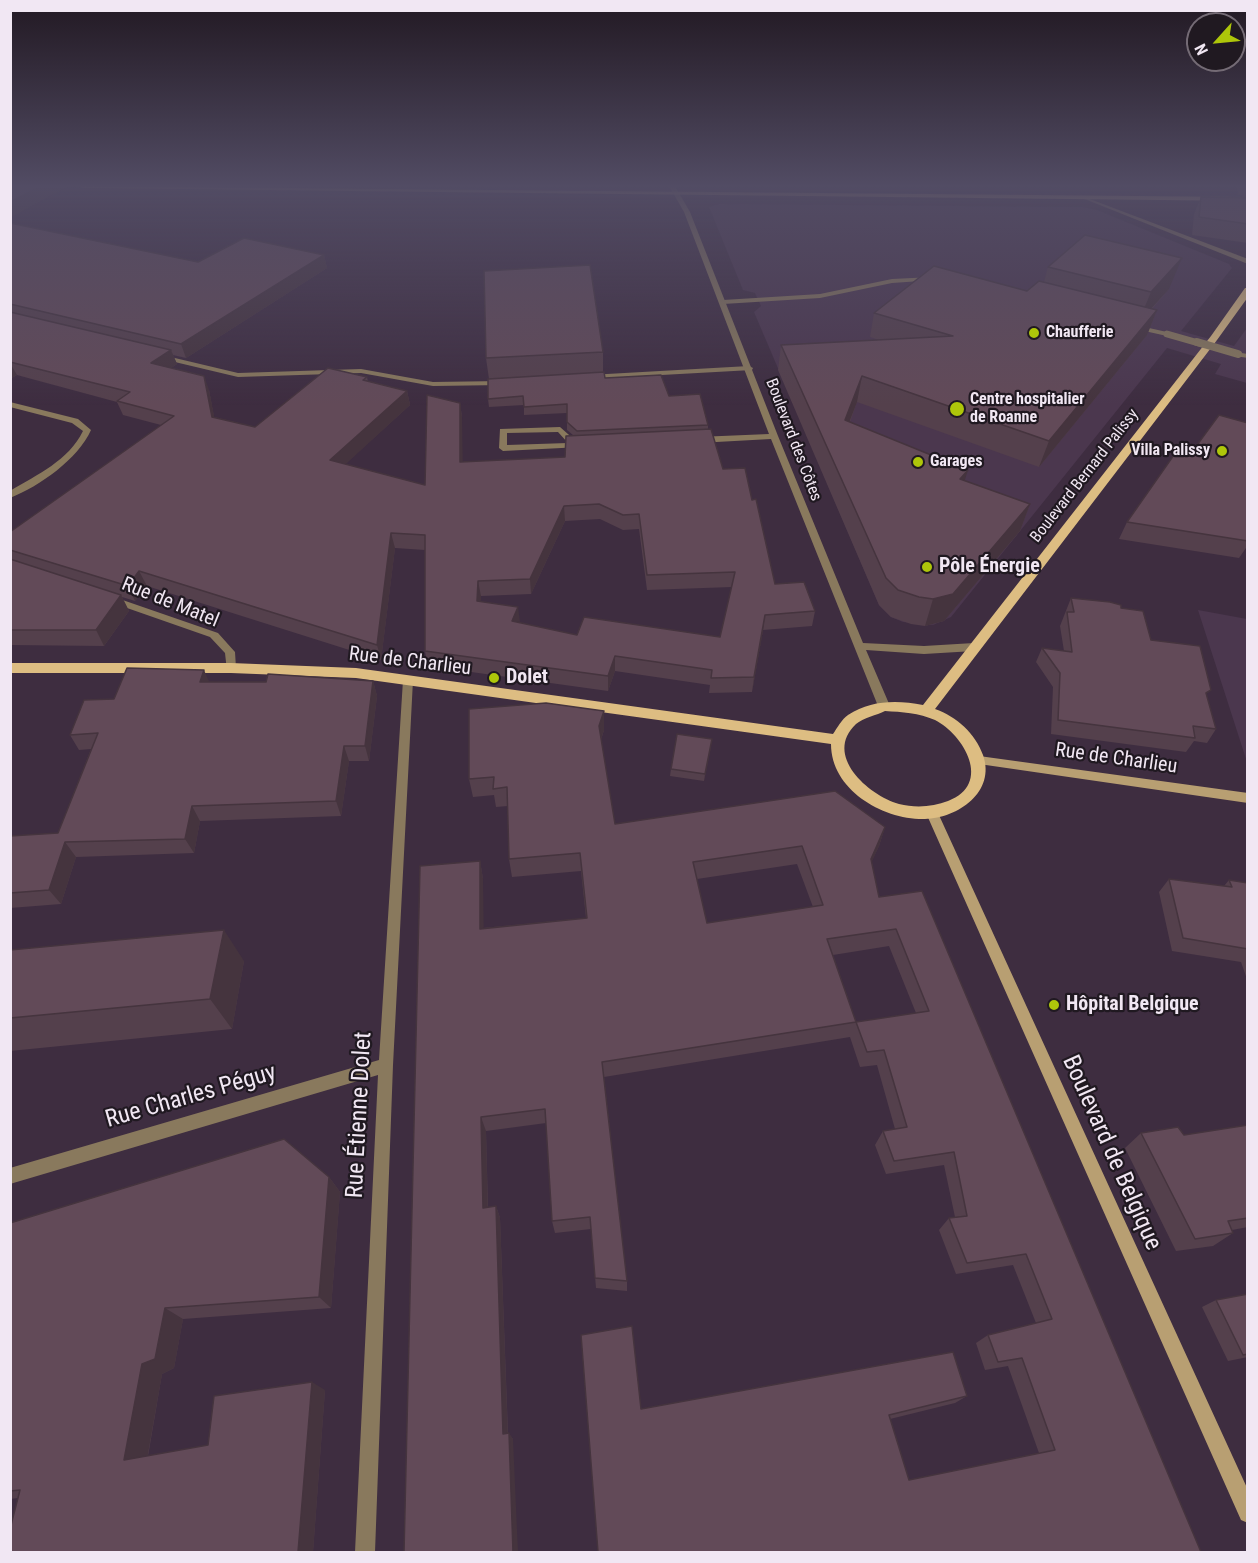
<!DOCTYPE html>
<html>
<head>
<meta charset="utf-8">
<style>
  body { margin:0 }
  #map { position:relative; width:1258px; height:1563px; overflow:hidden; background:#3e2d40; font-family:"Roboto Condensed",sans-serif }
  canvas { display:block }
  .frame { position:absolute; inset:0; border:12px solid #f1e7f3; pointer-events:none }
  .north { position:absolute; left:1186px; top:12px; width:60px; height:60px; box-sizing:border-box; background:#201921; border:2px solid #746b75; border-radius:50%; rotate:243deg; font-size:16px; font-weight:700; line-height:24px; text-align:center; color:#f1e7f3 }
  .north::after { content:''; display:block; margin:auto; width:21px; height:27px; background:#aec60a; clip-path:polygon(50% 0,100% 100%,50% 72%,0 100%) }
</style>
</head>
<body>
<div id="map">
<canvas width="1258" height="1563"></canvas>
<div class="frame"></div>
<div class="north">N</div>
</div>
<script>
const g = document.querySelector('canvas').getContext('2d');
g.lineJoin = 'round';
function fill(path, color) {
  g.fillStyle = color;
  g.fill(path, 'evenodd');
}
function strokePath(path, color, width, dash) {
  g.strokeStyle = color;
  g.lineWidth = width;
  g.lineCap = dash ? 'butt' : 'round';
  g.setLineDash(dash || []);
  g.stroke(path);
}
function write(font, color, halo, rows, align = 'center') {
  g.font = font + ' "Roboto Condensed",sans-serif';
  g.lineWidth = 4.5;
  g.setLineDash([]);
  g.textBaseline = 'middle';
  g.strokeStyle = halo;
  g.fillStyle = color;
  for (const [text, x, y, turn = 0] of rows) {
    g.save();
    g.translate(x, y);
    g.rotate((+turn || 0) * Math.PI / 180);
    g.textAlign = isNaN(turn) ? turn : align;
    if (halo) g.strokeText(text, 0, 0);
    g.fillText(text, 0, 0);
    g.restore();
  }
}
fill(new Path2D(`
  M 719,204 L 1083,207 L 1097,210 L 1229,264 L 1232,268 L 1181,331 L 1234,346 L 1247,328 L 1247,383 L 1215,374 L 1221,364 L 1167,348 L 951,617 L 933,625 L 903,622 L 891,617 L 879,605 L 754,312 L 761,306 L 755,293 L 743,290 L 709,207 Z
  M 1198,610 L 1247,619 L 1247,762 Z`), '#4b374e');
fill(new Path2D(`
  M 933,277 L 936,279 L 935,280 L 892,283 L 820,298 L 723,304 L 720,302 L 723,300 L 820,294 L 892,279 Z
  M 1131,324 L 1167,332 L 1171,334 L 1167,336 L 1131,328 Z
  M 1235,352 L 1248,354 L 1248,358 L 1235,356 Z
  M 158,354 L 238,373 L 361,369 L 433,382 L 502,381 L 506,383 L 502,385 L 433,386 L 361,373 L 238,377 L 158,358 Z
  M 749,366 L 753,368 L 752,370 L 589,379 L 585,377 L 589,375 Z`), '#89795d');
fill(new Path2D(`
  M 669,186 L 675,186 L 690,212 L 778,436 L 863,643 L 924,646 L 974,643 L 979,647 L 974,651 L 924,654 L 866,650 L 890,706 L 888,709 L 880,709 L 878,706 L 771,439 L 698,443 L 694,440 L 698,437 L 769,434 L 684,212 Z
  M 1082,196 L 1248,259 L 1248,264 L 1082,198 Z
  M 10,402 L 78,419 L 91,430 C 78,459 40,486 10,498 L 10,491 C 38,474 68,461 83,431 L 72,423 L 10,407 Z
  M 560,427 L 577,442 L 581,443 L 581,447 L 503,451 L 499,448 L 500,429 ZM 558,432 L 568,443 L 507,445 L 507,433 Z
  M 111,596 L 218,633 L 235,652 L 236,668 L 235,671 L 227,671 L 225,653 L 210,637 L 107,601 L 107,597 Z
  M 408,676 L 413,680 L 393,1065 L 375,1552 L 355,1552 L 378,1075 L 10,1184 L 10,1168 L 379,1060 L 403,680 Z`), '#89795d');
fill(new Path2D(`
  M 979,756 L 1248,793 L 1248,803 L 979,764 L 973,760 Z
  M 932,808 L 936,810 L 938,813 L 1248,1490 L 1248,1523 L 1241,1520 L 926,813 L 928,810 Z`), '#b89f72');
fill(new Path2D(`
  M 78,186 L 1248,197 L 1248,201 L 82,188 Z
  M 1245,288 L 1248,288 L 1248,297 L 1217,340 L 935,709 C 957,717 975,733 983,755 C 996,792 958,818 925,819 C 883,820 831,790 831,744 L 356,678 L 231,673 L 10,673 L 10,663 L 231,663 L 356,668 L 833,734 C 837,728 842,719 848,715 C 871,700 897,700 923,705 L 1211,336 ZM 885,711 C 902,712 919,713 935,720 C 964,735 993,784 948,801 C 933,807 915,808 899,804 C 868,795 823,755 856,724 C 863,718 877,715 885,711 Z`), '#ddbd82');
strokePath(new Path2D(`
  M 1167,334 L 1202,344`), '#89795d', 7);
strokePath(new Path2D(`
  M 1197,342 L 1238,354`), '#89795d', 8);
fill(new Path2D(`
  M 1236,186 L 1248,186 L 1248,243 L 1192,235 L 1194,214 L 1201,197 L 1241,198 L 1243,195 L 1238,195 Z
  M 10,223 L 198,262 L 324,255 L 327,268 L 186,358 L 173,355 L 177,364 L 171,368 L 209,390 L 214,417 L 255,427 L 367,377 L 368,382 L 407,391 L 410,405 L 345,464 L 425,485 L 460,403 L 462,417 L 462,462 L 565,457 L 573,435 L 567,430 L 567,413 L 524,415 L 524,405 L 489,407 L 488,399 L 489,379 L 486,358 L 603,352 L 603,372 L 605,378 L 669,396 L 708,425 L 708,430 L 723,469 L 752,500 L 775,584 L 815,611 L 812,626 L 763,630 L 752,692 L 709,693 L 710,685 L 615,671 L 608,691 L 428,666 L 425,651 L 425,550 L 395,548 L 381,660 L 147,586 L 135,601 L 122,597 L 129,611 L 104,646 L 10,645 L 10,532 L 161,425 L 123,415 L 117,402 L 17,375 L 10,379 ZM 600,519 L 623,530 L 639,529 L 647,590 L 732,587 L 720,637 L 577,635 L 520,623 L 480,602 L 481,596 L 531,594 L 565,521 Z
  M 1048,267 L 1169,289 L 1152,309 L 1157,310 L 1147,335 L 1039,467 L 857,402 L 850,422 L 965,481 L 1030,504 L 1020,531 L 944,621 L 925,626 L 911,624 L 891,617 L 879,605 L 778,370 L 781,345 L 879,340 L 870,337 L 874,313 L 1027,291 L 1044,282 Z
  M 1248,423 L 1248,545 L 1239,558 L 1119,539 L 1127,522 L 1189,456 Z
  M 1071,598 L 1121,608 L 1151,640 L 1207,697 L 1216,729 L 1207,743 L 1194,741 L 1186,752 L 1051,734 L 1053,687 L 1036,662 L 1042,648 L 1064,651 L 1060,626 Z
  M 373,681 L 377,696 L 369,761 L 349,761 L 341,816 L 200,821 L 194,853 L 76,857 L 61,904 L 10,908 L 10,836 L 58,833 L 91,749 L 79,750 L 70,735 L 114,699 L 209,682 Z
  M 604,711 L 604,730 L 601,740 L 615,824 L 885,827 L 879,846 L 871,862 L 879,897 L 922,891 L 1201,1552 L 598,1552 L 641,1409 L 967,1396 L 955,1403 L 890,1419 L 909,1480 L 1039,1453 L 1008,1366 L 985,1370 L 976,1343 L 988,1335 L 1036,1323 L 1013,1265 L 956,1274 L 939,1230 L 949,1218 L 955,1217 L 944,1165 L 886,1174 L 875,1145 L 883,1131 L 895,1129 L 877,1065 L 860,1067 L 850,1037 L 604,1077 L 627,1281 L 627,1291 L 596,1288 L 591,1229 L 555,1233 L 552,1221 L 546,1123 L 486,1131 L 488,1208 L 496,1206 L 500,1218 L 508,1433 L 513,1439 L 404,1552 L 480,861 L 483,879 L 483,928 L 586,918 L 581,871 L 512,877 L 509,859 L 508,806 L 496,807 L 494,795 L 473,797 L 469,779 ZM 797,864 L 813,907 L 707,923 L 697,879 ZM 889,946 L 916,1013 L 856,1022 L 833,955 Z
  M 711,746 L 704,781 L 670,776 L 671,769 Z
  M 1169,879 L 1224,886 L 1229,880 L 1248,883 L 1248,982 L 1241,962 L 1172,951 L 1159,892 Z
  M 10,950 L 244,961 L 232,1029 L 10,1051 Z
  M 1248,1125 L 1248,1227 L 1232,1230 L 1233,1233 L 1213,1246 L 1176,1251 L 1125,1148 L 1141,1133 L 1184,1135 Z
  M 329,1177 L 340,1192 L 331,1308 L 183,1319 L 174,1368 L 162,1374 L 148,1456 L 208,1445 L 325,1390 L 313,1552 L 10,1552 L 18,1498 L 10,1499 L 10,1223 Z
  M 1248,1294 L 1248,1357 L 1228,1361 L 1202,1307 L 1216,1300 Z`), '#54404c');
fill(new Path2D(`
  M 41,186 L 68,186 L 10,218 L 10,202 Z
  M 324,255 L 327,268 L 186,358 L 181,344 Z
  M 1182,258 L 1169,289 L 1138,323 L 1151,292 Z
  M 1157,310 L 1147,335 L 1039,467 L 1049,441 Z
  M 171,350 L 177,364 L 157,377 L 151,363 Z
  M 10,363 L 17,375 L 10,379 Z
  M 204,376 L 209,390 L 217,431 L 212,417 Z
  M 862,376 L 857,402 L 840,446 L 845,420 Z
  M 407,391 L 410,405 L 334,475 L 330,460 Z
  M 460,403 L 462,417 L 463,477 L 460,462 Z
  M 968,470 L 960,496 L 960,479 Z
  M 1030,504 L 1020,531 L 944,621 L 925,626 L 933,599 Z
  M 564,506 L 565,521 L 531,594 L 530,579 Z
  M 391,533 L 395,548 L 381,660 L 377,645 Z
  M 139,571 L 147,586 L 135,601 L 128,586 Z
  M 478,581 L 481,596 L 480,616 L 477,601 Z
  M 121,595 L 129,611 L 104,646 L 96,630 Z
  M 518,607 L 520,622 L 512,621 Z
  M 765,615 L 763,630 L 752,692 L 754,677 Z
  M 615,656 L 615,671 L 608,691 L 608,676 Z
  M 204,670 L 211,686 L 200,682 Z
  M 373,681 L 377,696 L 369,761 L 365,746 Z
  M 604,711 L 604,730 L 599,745 L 599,726 Z
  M 712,739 L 711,746 L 704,781 L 705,774 Z
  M 344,746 L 349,761 L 341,816 L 336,801 Z
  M 192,806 L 200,821 L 194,853 L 185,839 Z
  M 885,827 L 879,846 L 865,877 L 871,859 Z
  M 65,842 L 76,857 L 61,904 L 49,890 Z
  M 480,861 L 483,879 L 484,946 L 480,929 Z
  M 224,930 L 244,961 L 232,1029 L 210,999 Z
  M 481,1117 L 486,1131 L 488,1220 L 483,1208 Z
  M 329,1177 L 340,1192 L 331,1308 L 319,1297 Z
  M 496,1206 L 500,1218 L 508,1439 L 503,1434 Z
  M 165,1308 L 183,1319 L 174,1368 L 162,1374 L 146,1465 L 124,1460 L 142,1364 Z
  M 312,1382 L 325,1390 L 313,1552 L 298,1552 Z
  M 509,1433 L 513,1439 L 518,1552 L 513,1552 Z`), '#45343e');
const building = new Path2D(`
  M 10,186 L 41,186 L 10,202 Z
  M 1201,197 L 1248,198 L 1248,224 L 1199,217 Z
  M 10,223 L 198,262 L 244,238 L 324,255 L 181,344 L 10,304 Z
  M 1085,235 L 1182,258 L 1151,292 L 1048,267 Z
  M 590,265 L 603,352 L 486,358 L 484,271 Z
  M 934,266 L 1027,291 L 1039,281 L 1157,310 L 1049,441 L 862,376 L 845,420 L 968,470 L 960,479 L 1030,504 L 953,594 L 933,599 L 919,597 L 898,590 L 886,578 L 781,345 L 953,336 L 874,313 Z
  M 10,312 L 171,350 L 151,363 L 204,376 L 212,417 L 255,427 L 328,368 L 367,377 L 363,380 L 407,391 L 330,460 L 425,485 L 427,395 L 460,403 L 460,462 L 565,457 L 566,436 L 711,429 L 723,469 L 745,468 L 752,500 L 756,499 L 775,584 L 804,582 L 815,611 L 765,615 L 754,677 L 711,678 L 712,670 L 615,656 L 608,676 L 425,651 L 425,535 L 391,533 L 377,645 L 139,571 L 128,586 L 10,550 L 10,532 L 174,416 L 117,401 L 130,392 L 10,362 ZM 599,504 L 623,515 L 639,514 L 647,575 L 735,572 L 720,637 L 584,617 L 577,635 L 512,621 L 518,607 L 477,601 L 478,581 L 530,579 L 564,506 Z
  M 604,372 L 605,378 L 661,375 L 669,396 L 700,394 L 708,425 L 577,431 L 567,422 L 567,404 L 524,407 L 523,396 L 488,399 L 488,379 Z
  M 1219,415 L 1248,423 L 1248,541 L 1127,522 L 1176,452 L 1189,456 Z
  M 10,559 L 121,595 L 96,630 L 10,630 Z
  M 1071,598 L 1110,602 L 1121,605 L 1121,608 L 1143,611 L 1151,640 L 1200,646 L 1211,690 L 1206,693 L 1216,729 L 1193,726 L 1195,738 L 1058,720 L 1060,673 L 1042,648 L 1072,652 L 1067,612 L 1074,612 Z
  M 127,668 L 204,670 L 200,682 L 266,682 L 268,674 L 373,681 L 365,746 L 344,746 L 336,801 L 192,806 L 185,839 L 65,842 L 49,890 L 10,893 L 10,836 L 58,833 L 98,733 L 70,735 L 84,700 L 114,699 Z
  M 546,703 L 604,711 L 599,726 L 615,824 L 835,791 L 885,827 L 871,859 L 879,897 L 922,891 L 1201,1552 L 598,1552 L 581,1335 L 632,1326 L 641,1409 L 953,1352 L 967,1396 L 889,1415 L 909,1480 L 1055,1450 L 1022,1358 L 998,1362 L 988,1335 L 1052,1319 L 1026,1254 L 967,1263 L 949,1218 L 967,1216 L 954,1152 L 894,1161 L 883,1131 L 907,1127 L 884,1050 L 867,1052 L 856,1022 L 602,1062 L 627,1281 L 595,1278 L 590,1217 L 552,1221 L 545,1109 L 481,1117 L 483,1208 L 496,1206 L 503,1434 L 509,1433 L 513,1552 L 404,1552 L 420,866 L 480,861 L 480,929 L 587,918 L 580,853 L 509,859 L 507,787 L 493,789 L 494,777 L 469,779 L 469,709 ZM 802,846 L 823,905 L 707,923 L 693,862 ZM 896,929 L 929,1011 L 856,1022 L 827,939 Z
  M 677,734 L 712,739 L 705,774 L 671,769 Z
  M 1169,879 L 1232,887 L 1229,880 L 1248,883 L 1248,949 L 1183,938 Z
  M 224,930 L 210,999 L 10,1018 L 10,950 Z
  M 1248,1125 L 1248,1218 L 1228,1221 L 1233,1233 L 1195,1239 L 1141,1133 L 1178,1127 L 1184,1135 Z
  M 284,1139 L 329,1177 L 319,1297 L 165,1308 L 155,1359 L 142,1364 L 124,1460 L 208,1445 L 214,1396 L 312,1382 L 298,1552 L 10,1552 L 10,1529 L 20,1490 L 10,1491 L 10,1223 Z
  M 1248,1294 L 1248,1354 L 1243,1355 L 1216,1300 Z`);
fill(building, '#624a58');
strokePath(building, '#45343e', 1.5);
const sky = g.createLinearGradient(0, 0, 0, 405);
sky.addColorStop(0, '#221923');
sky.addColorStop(0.46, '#524c64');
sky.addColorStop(1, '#524c6400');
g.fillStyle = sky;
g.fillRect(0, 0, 1258, 405);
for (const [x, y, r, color] of [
  [1034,333,6,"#aec60a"],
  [957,409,8,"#aec60a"],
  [1222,451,6,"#aec60a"],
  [918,462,6,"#aec60a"],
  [927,567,6,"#aec60a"],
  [494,678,6,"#aec60a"],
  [1054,1005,6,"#aec60a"]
]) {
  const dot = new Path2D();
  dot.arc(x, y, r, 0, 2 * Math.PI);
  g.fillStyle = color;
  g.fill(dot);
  strokePath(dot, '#201921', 2);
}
write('bold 16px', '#f1e7f3', '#201921', [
  ["Chaufferie",1046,333],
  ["Centre hospitalier",970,400],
  ["de Roanne",970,418],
  ["Villa Palissy",1210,451,"right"],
  ["Garages",930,462]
], 'left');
write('16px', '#f1e7f3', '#201921', [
  ["Boulevard des Côtes",793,440,69],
  ["Boulevard Bernard Palissy",1085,476,-52]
]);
write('bold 20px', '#f1e7f3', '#201921', [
  ["Pôle Énergie",939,567],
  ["Dolet",506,678],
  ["Hôpital Belgique",1066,1005]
], 'left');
write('20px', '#f1e7f3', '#201921', [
  ["Rue de Matel",170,603,22],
  ["Rue de Charlieu",410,662,7],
  ["Rue de Charlieu",1116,759,8]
]);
write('24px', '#f1e7f3', '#201921', [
  ["Rue Charles Péguy",191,1097,-16],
  ["Rue Étienne Dolet",360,1115,-87],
  ["Boulevard de Belgique",1111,1153,66]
]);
</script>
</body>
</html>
